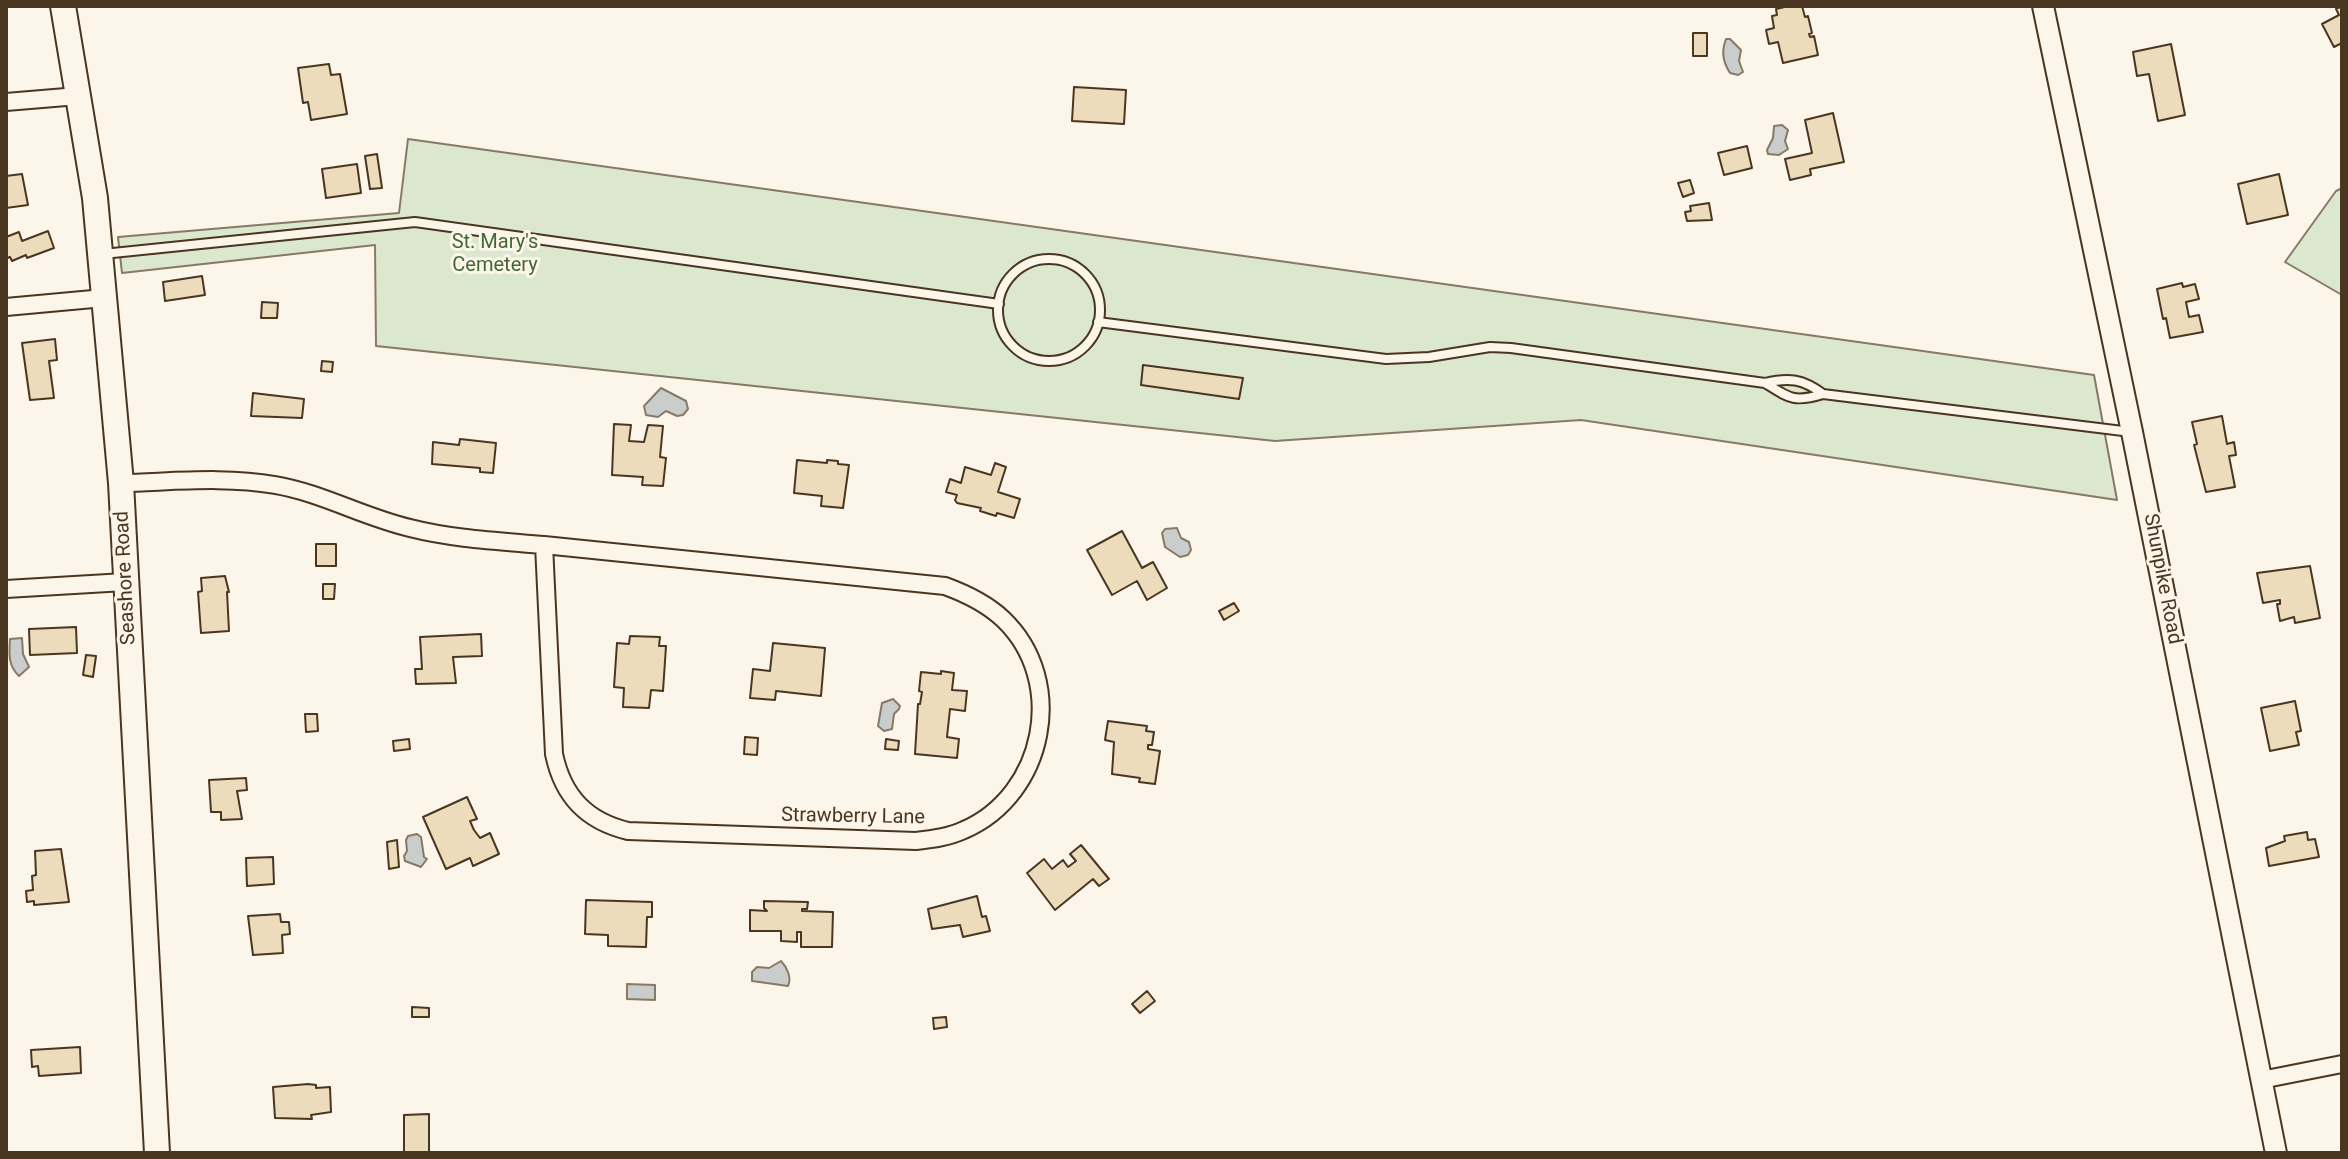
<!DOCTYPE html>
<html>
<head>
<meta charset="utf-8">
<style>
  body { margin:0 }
  #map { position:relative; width:2348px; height:1159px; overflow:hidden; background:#fbf6e9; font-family:Roboto,sans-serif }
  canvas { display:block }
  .frame { position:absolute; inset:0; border:8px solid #4a3520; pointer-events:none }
</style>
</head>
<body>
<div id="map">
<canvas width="2348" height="1159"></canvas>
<div class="frame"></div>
</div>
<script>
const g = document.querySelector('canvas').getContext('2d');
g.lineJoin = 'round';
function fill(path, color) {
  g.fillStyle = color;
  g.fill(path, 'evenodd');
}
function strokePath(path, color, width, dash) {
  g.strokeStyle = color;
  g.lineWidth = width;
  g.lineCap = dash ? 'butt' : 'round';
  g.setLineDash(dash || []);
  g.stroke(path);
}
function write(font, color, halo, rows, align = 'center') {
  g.font = font + ' Roboto,sans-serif';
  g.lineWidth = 6;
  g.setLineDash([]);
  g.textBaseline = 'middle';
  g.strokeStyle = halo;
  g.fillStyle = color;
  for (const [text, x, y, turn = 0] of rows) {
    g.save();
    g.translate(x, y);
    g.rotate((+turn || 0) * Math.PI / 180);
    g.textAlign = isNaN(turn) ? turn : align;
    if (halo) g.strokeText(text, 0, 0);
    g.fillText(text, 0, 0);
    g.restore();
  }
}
const green = new Path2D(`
  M 408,139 L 2094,375 L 2117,500 L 1581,420 L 1275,441 L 376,346 L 375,245 L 122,273 L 118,237 L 399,213 Z
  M 2342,188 L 2342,295 L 2285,262 L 2336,191 Z`);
fill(green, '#dce7d0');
strokePath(green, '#887966', 2);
const water = new Path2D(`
  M 1726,39 L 1730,39 L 1741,50 L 1739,61 L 1743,72 L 1738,75 L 1730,73 C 1723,62 1721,52 1726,39 Z
  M 1782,125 L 1788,130 L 1785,141 L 1788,149 L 1779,155 L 1768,154 L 1767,150 L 1773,138 L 1774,126 Z
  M 661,388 L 686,401 L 688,409 L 683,415 L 677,416 L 666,411 L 658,417 L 646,415 L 644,406 Z
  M 1177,528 L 1181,538 L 1189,542 L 1191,550 L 1188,555 L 1180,557 L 1165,547 L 1162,533 L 1165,529 Z
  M 22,638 L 23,654 L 29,667 L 19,676 C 8,666 9,654 10,639 Z
  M 893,699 L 900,706 L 899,709 L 894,714 L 892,729 L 884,731 L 878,726 L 882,703 Z
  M 417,834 L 421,837 L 424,857 L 427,859 L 421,867 L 405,861 L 404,856 L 407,851 L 406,840 L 408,836 Z
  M 781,961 C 787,967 792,978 788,986 L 752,981 L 752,972 L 757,967 L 769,968 Z
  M 627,984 L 655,985 L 655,1000 L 627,999 Z`);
fill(water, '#c9cecd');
strokePath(water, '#887966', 2);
const building = new Path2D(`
  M 1789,6 L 1802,6 L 1805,17 L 1808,16 L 1812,33 L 1809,34 L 1810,37 L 1814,36 L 1818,55 L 1783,63 L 1778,42 L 1769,44 L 1766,30 L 1774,28 L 1772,16 L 1777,15 L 1776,9 Z
  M 2342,6 L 2342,43 L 2334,47 L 2322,24 L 2339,15 L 2336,9 Z
  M 1693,33 L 1707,33 L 1707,56 L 1693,56 Z
  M 2171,44 L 2185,115 L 2158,121 L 2149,74 L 2137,76 L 2133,52 Z
  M 329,64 L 331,75 L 340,74 L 347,114 L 311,120 L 308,102 L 303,103 L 298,68 Z
  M 1074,87 L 1126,90 L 1124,124 L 1072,121 Z
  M 1833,113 L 1844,162 L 1810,169 L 1811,175 L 1790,180 L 1785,159 L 1812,153 L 1805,120 Z
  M 1747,146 L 1752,168 L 1724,175 L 1718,153 Z
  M 377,154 L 382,188 L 370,189 L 365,156 Z
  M 357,164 L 361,193 L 326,198 L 322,169 Z
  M 22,174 L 28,205 L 6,208 L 6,176 Z
  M 2279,174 L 2288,215 L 2247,224 L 2238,184 Z
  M 1690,180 L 1694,193 L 1683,197 L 1678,183 Z
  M 1709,203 L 1712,220 L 1687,221 L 1685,212 L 1691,211 L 1690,206 Z
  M 48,231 L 54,248 L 27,258 L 26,255 L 12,261 L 10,257 L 7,258 L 6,237 L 19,232 L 22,241 Z
  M 202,276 L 205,295 L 165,301 L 163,282 Z
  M 2182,283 L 2183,287 L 2195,284 L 2199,299 L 2186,302 L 2189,317 L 2199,315 L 2203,332 L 2170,338 L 2166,318 L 2163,319 L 2157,289 Z
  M 262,302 L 278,303 L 277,318 L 261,318 Z
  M 55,339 L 57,360 L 49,361 L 54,398 L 30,400 L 22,343 Z
  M 322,361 L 333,362 L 332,372 L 321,371 Z
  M 1143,365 L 1243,378 L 1239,399 L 1141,385 Z
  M 253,393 L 304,399 L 302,418 L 251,416 Z
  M 2222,416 L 2227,444 L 2234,442 L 2236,455 L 2229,456 L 2235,487 L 2206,492 L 2194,445 L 2197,444 L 2192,422 Z
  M 614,424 L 631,425 L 629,441 L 644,442 L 648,425 L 663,426 L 660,457 L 666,458 L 663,486 L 642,485 L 643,477 L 612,475 Z
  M 460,439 L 496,443 L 493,473 L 480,472 L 480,468 L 432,464 L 433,442 L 459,445 Z
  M 797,460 L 827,463 L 827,460 L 838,461 L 838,464 L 849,465 L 843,508 L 821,506 L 822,496 L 794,493 Z
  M 995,463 L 1006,467 L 998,492 L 1020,499 L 1014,518 L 997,513 L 996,516 L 980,511 L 981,508 L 957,503 L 955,500 L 957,495 L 946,492 L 950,479 L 961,483 L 965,467 L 991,475 Z
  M 1122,531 L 1142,568 L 1153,562 L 1167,588 L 1147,600 L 1137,581 L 1112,595 L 1087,550 Z
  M 316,544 L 336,544 L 336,566 L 316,566 Z
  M 2310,566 L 2320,618 L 2295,623 L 2294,617 L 2280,621 L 2277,604 L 2280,604 L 2280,600 L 2263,603 L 2257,573 Z
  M 225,576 L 229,592 L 227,592 L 229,631 L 201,633 L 198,592 L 202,591 L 201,578 Z
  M 323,584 L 335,584 L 334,599 L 323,599 Z
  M 1234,603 L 1239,611 L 1224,620 L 1219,611 Z
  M 76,627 L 77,653 L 30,655 L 29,629 Z
  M 481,634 L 482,656 L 453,657 L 456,683 L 416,684 L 415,669 L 422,669 L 420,637 Z
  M 630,636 L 660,637 L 659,646 L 666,646 L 663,691 L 651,690 L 649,708 L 623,707 L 624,688 L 614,687 L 617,643 L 629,644 Z
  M 773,643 L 825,648 L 821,696 L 776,691 L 775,700 L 750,698 L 753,669 L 770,671 Z
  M 86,655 L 96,656 L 93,677 L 83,675 Z
  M 941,671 L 954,673 L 952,690 L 967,691 L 965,711 L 950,709 L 947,737 L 959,739 L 957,758 L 915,754 L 918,704 L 920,704 L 922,692 L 919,691 L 921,672 L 941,674 Z
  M 2295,701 L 2301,731 L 2296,732 L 2299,745 L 2270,751 L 2261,708 Z
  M 305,714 L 317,714 L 318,731 L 306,732 Z
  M 1108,721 L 1147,726 L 1146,731 L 1154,732 L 1152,745 L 1148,745 L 1148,749 L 1160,751 L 1155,784 L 1139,782 L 1140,778 L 1112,774 L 1114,742 L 1105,740 Z
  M 745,737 L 758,738 L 757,755 L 744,754 Z
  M 409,739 L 410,749 L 394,751 L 393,741 Z
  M 886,739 L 899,741 L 898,750 L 885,749 Z
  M 246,778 L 247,790 L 237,791 L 242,819 L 221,820 L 221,812 L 211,812 L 209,780 Z
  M 467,797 L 477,819 L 470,821 L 474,830 L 480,838 L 490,833 L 499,854 L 473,866 L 470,858 L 446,869 L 423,817 Z
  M 2307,832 L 2308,840 L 2315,839 L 2319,857 L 2269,866 L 2266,848 L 2285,841 L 2284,836 Z
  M 397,840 L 399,867 L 389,869 L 387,842 Z
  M 1081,845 L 1109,879 L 1099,886 L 1093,879 L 1055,910 L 1027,873 L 1044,859 L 1052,869 L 1063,860 L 1068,867 L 1076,861 L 1070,854 Z
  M 61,849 L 69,902 L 34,905 L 34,901 L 27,902 L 26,891 L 33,890 L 32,876 L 36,875 L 35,851 Z
  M 273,857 L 274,884 L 247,886 L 246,858 Z
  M 977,896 L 982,917 L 986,916 L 990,931 L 963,937 L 960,925 L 932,929 L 928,909 Z
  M 586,900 L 652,902 L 652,917 L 647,917 L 646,947 L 608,946 L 608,935 L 585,934 Z
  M 764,901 L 808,902 L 807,909 L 802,909 L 802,911 L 833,912 L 832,947 L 801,947 L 801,932 L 797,932 L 797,942 L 781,941 L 781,931 L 750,931 L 750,910 L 767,911 L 764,908 Z
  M 280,914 L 281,922 L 289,922 L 290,934 L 282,935 L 283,953 L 253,955 L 248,916 Z
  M 1147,991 L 1155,1001 L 1140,1013 L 1132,1004 Z
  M 412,1007 L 429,1008 L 429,1017 L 412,1017 Z
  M 946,1017 L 947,1027 L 934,1029 L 933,1018 Z
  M 80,1047 L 81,1073 L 39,1076 L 38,1066 L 32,1067 L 31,1050 Z
  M 308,1084 L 316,1085 L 316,1088 L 330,1087 L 331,1112 L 311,1115 L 312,1119 L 275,1118 L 273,1087 Z
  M 429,1114 L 429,1153 L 404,1153 L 404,1115 Z`);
fill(building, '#ecdcbc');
strokePath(building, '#4a3520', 2);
const service = new Path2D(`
  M 103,254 L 415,222 L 999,304
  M998 310a51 51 0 1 1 102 0a51 51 0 1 1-102 0Z
  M 1098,322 L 1386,359 L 1429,357 L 1490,347 L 1511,348 L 1765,383 C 1789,377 1803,379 1823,394
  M 1765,383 C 1789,398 1794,403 1823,394 L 2131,432`);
const minor = new Path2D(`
  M 6,102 L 78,96
  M 6,307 L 104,298
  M 121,483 C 171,482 225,476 275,485 C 322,493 363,517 410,528 C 453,539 499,541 544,545
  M 544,545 L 945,586 C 967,594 986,603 1003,619 C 1068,681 1045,795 964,830 C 949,837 933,839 916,841 L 628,831 C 587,821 563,797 554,754 Z
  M 6,589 L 125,582
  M 2261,1080 L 2342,1064`);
const tertiary = new Path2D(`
  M 2043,6 L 2132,432 L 2276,1153`);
const secondary = new Path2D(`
  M 63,6 L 95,198 L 121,483 L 157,1153`);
strokePath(service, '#4a3520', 12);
strokePath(minor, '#4a3520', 20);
strokePath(tertiary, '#4a3520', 24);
strokePath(secondary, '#4a3520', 28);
strokePath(service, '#fbf6e9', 8);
strokePath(minor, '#fbf6e9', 16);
strokePath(tertiary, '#fbf6e9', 20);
strokePath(secondary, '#fbf6e9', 24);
write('20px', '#436837', '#fbf6e9', [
  ["St. Mary's",495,243],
  ["Cemetery",495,266]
]);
write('20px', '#4a3520', '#fbf6e9', [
  ["Seashore Road",126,578,-93],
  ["Shunpike Road",2162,579,79],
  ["Strawberry Lane",853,817,1]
]);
</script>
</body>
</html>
